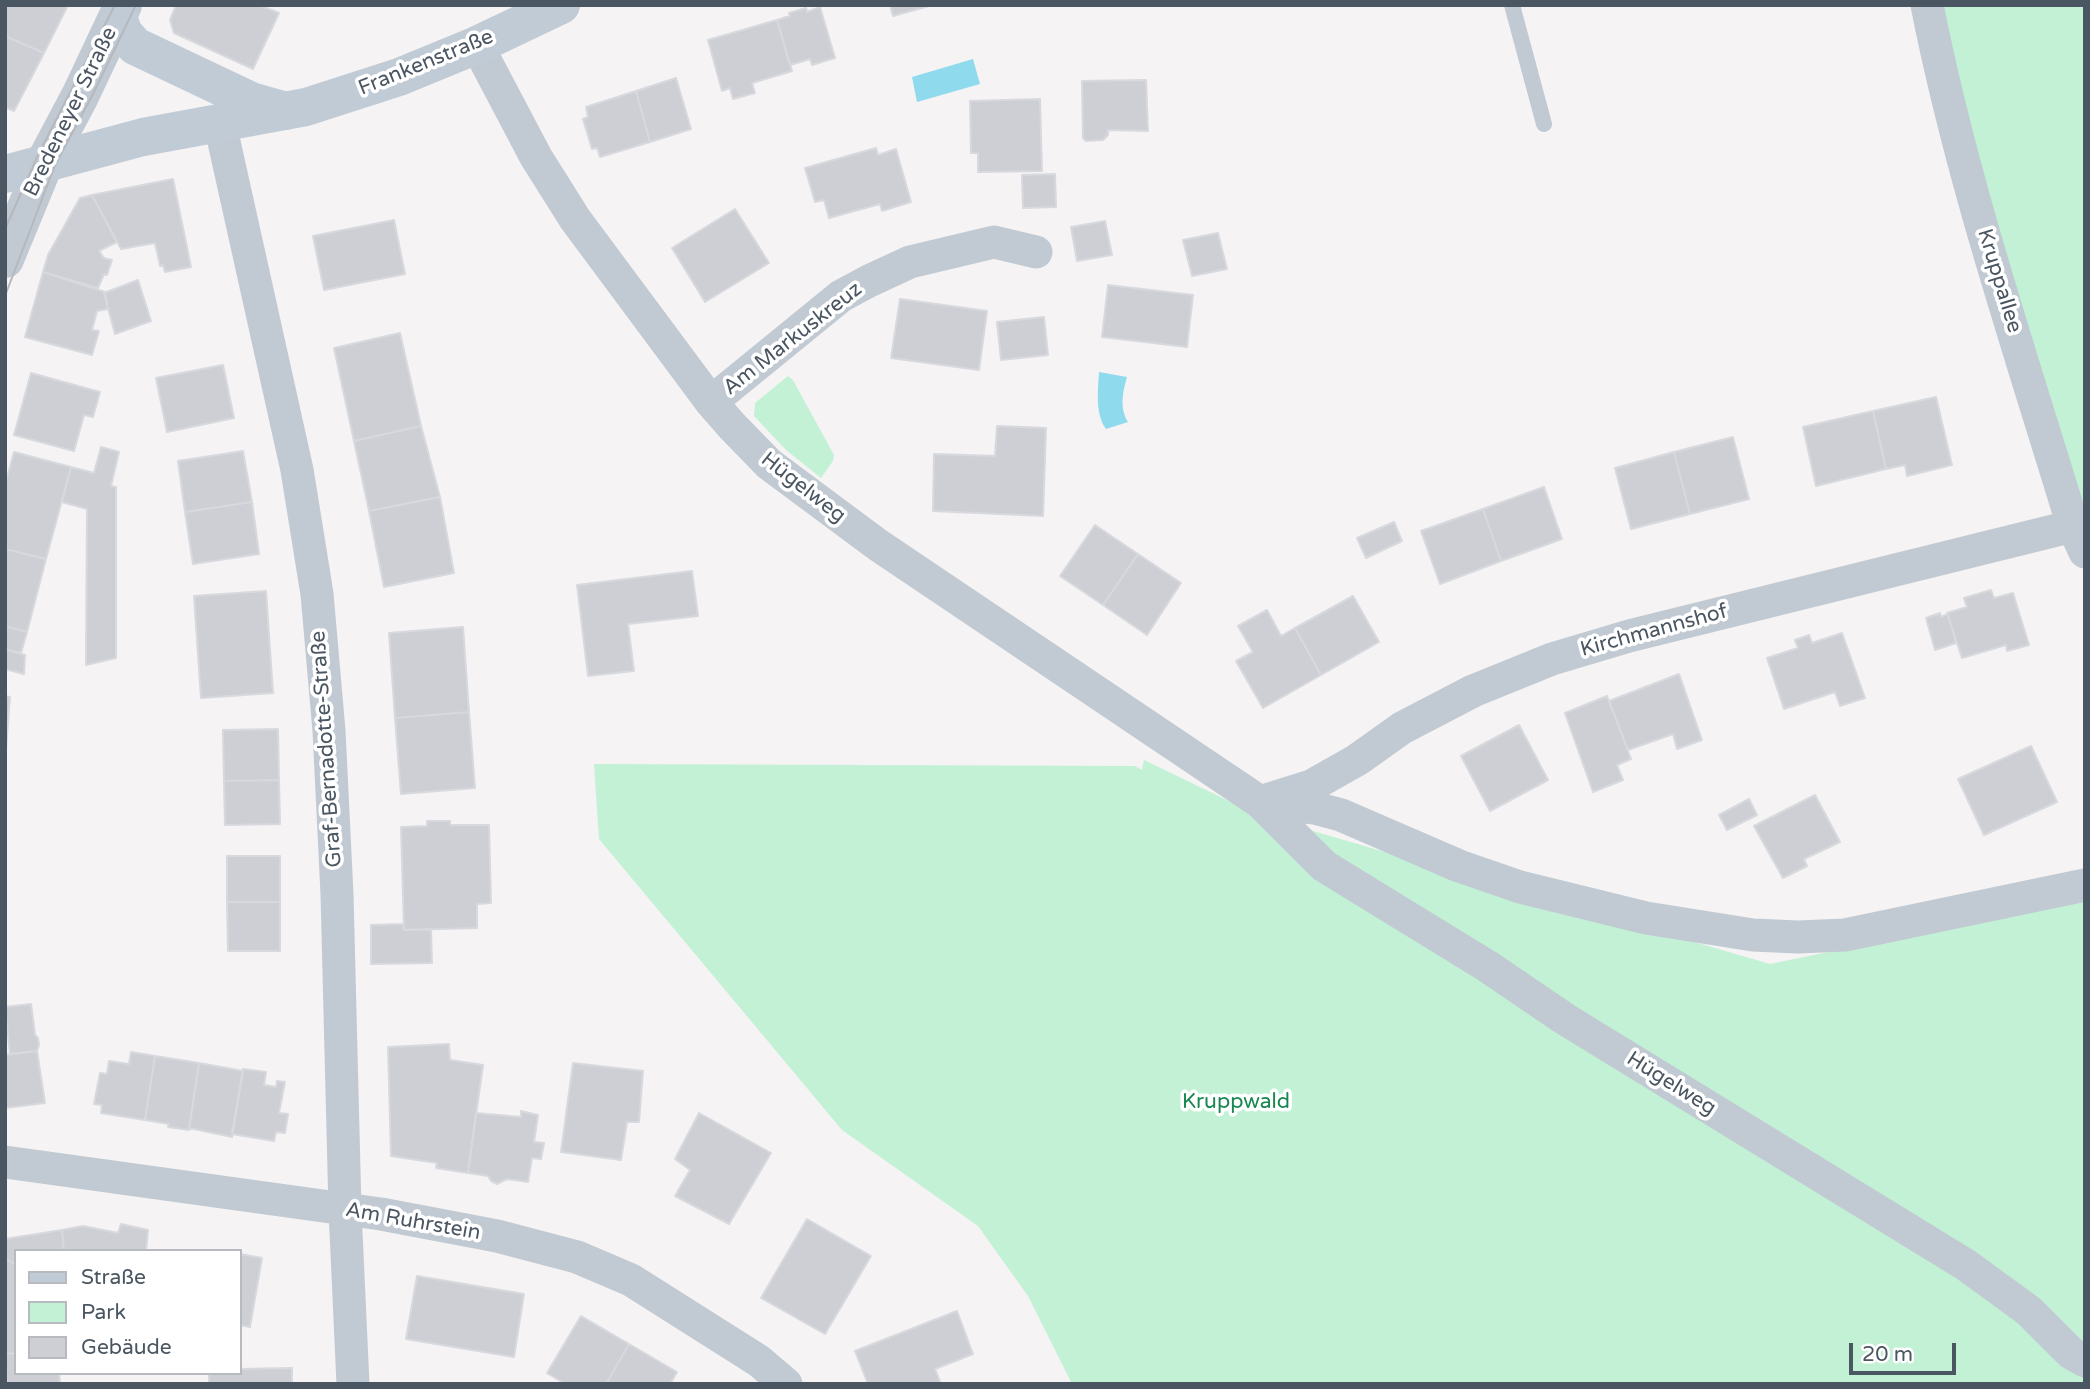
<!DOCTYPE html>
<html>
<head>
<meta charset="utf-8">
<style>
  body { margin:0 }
  #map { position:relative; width:2090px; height:1389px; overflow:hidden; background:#f5f3f3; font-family:"Varela Round",sans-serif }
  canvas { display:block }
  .frame { position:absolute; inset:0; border:7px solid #4a5661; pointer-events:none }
  .legend { position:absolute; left:14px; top:1249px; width:228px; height:126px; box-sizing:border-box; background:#fff; border:2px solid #b7bbc0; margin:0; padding:9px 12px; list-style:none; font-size:21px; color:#4a5661 }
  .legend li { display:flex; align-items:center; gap:14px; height:35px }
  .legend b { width:35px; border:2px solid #b7bbc0 }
  .scale { position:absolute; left:1849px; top:1343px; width:107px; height:32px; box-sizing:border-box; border:4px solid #4a5661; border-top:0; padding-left:9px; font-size:21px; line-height:24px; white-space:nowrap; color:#4a5661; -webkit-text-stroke:5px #fff; paint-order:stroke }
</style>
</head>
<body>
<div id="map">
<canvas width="2090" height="1389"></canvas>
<div class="frame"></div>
<ul class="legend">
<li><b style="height:9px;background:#c1cbd6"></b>Straße</li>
<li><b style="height:19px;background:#c3f1d5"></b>Park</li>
<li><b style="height:19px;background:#cdcfd5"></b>Gebäude</li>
</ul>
<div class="scale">20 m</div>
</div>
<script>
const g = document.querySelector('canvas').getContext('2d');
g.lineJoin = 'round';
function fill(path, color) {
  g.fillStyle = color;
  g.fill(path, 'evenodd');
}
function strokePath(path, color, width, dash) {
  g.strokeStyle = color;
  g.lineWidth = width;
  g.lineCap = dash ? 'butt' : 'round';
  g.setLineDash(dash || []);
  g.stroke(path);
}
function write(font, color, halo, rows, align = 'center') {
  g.font = font + ' "Varela Round",sans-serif';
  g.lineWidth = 7;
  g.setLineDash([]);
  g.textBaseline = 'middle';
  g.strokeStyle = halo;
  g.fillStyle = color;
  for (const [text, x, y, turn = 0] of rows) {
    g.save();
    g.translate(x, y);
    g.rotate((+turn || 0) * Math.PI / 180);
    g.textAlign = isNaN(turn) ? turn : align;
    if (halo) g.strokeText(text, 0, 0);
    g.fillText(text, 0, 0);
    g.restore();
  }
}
fill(new Path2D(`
  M 1931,5 L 2085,5 L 2085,568 Z
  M 788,376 L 793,380 L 834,455 L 833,461 L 821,478 L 786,450 L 754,416 L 755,403 Z
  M 1144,760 L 1258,815 L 1770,964 L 2004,916 L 2085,897 L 2085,1384 L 1072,1384 L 1028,1296 L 978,1226 L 842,1130 L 599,839 L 594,764 L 1135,766 L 1142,770 Z`), '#c3f1d5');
fill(new Path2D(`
  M 973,59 L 980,84 L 917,102 L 912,77 Z
  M 1099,372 L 1127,377 C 1123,391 1119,408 1128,422 L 1106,429 C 1095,414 1098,390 1099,372 Z`), '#90daee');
const building = new Path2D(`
  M 5,5 L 68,5 L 44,53 L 5,36 Z
  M 176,5 L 259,5 L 279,13 L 253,69 L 174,33 L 170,20 Z
  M 890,5 L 929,5 L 929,6 L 893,16 Z
  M 820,7 L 835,58 L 812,65 L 810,59 L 790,65 L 777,20 L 790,16 L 789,13 L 806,8 L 807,12 Z
  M 777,20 L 792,71 L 752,83 L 755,93 L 733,99 L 730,88 L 722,91 L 708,40 Z
  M 5,36 L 44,53 L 14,111 L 5,107 Z
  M 676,78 L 691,129 L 650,142 L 636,91 Z
  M 1146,80 L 1148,131 L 1108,130 L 1108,135 L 1103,140 L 1086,141 L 1083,138 L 1082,81 Z
  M 636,91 L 650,142 L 600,157 L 597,148 L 592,149 L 583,119 L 588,117 L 586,107 Z
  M 1040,99 L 1042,171 L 978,172 L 978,153 L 971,153 L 970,101 Z
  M 876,148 L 878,155 L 896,149 L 911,202 L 882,211 L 880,204 L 829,218 L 824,200 L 815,202 L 805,168 Z
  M 1055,174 L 1056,207 L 1023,208 L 1022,175 Z
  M 173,179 L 191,267 L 165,272 L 163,265 L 160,266 L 155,243 L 121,249 L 92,195 Z
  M 92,195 L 117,242 L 99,251 L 104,258 L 112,260 L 107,275 L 104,274 L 98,288 L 43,272 L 48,255 L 80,198 Z
  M 735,209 L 769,263 L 705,302 L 672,248 Z
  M 394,220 L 405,274 L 324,290 L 313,236 Z
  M 1105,221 L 1112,255 L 1077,261 L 1071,227 Z
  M 1218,233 L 1227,269 L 1192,276 L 1183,240 Z
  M 43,272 L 105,292 L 108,309 L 97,311 L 92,330 L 99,331 L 92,355 L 25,337 Z
  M 138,280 L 151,321 L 115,334 L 104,293 Z
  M 1108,285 L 1193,295 L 1187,347 L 1102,337 Z
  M 900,299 L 987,311 L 979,370 L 891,358 Z
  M 1044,317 L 1048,355 L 1001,360 L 997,322 Z
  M 400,333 L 421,426 L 354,441 L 334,348 Z
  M 223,365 L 234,418 L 167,432 L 156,378 Z
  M 31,373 L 100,392 L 93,417 L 84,415 L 74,451 L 14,435 Z
  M 1936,397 L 1952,465 L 1907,476 L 1905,465 L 1886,469 L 1873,411 Z
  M 1873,411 L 1886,469 L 1816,486 L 1803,427 Z
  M 421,426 L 440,497 L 369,511 L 354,441 Z
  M 997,426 L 1046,428 L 1043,516 L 933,511 L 934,454 L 995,456 Z
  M 1733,437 L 1749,499 L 1690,514 L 1674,452 Z
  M 101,447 L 119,452 L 111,486 L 116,487 L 116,658 L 86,665 L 87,509 L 62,502 L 71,467 L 94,473 Z
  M 243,451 L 252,502 L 185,512 L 178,461 Z
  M 14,452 L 71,467 L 46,559 L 5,549 L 5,485 Z
  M 1674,452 L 1690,514 L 1631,529 L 1615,468 Z
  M 1544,487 L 1562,539 L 1501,561 L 1483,509 Z
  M 440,497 L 454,573 L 384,587 L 369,511 Z
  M 252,502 L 259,554 L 193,564 L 185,512 Z
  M 1483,509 L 1501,561 L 1440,584 L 1421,531 Z
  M 1394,522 L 1402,541 L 1366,558 L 1357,538 Z
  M 1095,525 L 1138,554 L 1103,605 L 1060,576 Z
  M 5,549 L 46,559 L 27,632 L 5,626 Z
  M 1138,554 L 1181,583 L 1147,635 L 1103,605 Z
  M 692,571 L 698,616 L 628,624 L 634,671 L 588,676 L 577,585 Z
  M 1991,590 L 1994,598 L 2013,593 L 2029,645 L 2007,651 L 2006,645 L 1962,658 L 1947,613 L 1967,607 L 1964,598 Z
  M 266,591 L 273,693 L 201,698 L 194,596 Z
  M 1353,596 L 1379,642 L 1321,675 L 1295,628 Z
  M 1267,610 L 1281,636 L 1295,628 L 1321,675 L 1263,708 L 1236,661 L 1253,652 L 1238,626 Z
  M 1940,613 L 1941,617 L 1948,614 L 1956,643 L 1935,650 L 1926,618 Z
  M 5,626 L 27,632 L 21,653 L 5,649 Z
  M 463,627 L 469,712 L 395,718 L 389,633 Z
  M 1842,633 L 1865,698 L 1840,706 L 1835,692 L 1784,709 L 1767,658 L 1798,648 L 1795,640 L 1809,635 L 1812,643 Z
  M 5,649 L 25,655 L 24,674 L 5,669 Z
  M 1679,674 L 1702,740 L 1677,749 L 1673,734 L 1628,750 L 1609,701 Z
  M 5,696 L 10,697 L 5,762 Z
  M 1607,696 L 1631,759 L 1617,765 L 1623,780 L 1593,792 L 1565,713 Z
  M 469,712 L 475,788 L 401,794 L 395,718 Z
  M 1519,725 L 1548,780 L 1490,811 L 1461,756 Z
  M 278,729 L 279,780 L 224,781 L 223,730 Z
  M 2031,746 L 2057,802 L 1984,835 L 1958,779 Z
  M 279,780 L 280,824 L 225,825 L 224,781 Z
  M 1815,795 L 1840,842 L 1804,859 L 1807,866 L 1783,878 L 1754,826 Z
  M 1749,799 L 1757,815 L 1727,830 L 1719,815 Z
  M 427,821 L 450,821 L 450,825 L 489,825 L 491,903 L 477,904 L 477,928 L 404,930 L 401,827 L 427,826 Z
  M 227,856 L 280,856 L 280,902 L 227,902 Z
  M 227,902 L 280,902 L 280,951 L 228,951 Z
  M 404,924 L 404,930 L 431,929 L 432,963 L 371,964 L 371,925 Z
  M 31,1004 L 35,1035 L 38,1038 L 39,1045 L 37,1051 L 10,1054 L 5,1007 Z
  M 449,1044 L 450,1060 L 483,1065 L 468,1173 L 436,1168 L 437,1163 L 391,1156 L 388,1047 Z
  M 37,1051 L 45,1103 L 5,1108 L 5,1055 Z
  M 131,1052 L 155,1056 L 145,1120 L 101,1113 L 102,1105 L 94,1104 L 100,1073 L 107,1074 L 109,1061 L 129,1064 Z
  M 155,1056 L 199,1063 L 189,1130 L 168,1127 L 169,1124 L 145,1120 Z
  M 199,1063 L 243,1071 L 232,1137 L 189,1128 Z
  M 573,1063 L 643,1071 L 639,1122 L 627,1122 L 621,1160 L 561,1152 Z
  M 243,1069 L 266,1072 L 264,1085 L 276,1087 L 277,1081 L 285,1082 L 279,1113 L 288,1114 L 285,1133 L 276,1132 L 274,1141 L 232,1134 Z
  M 521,1111 L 538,1115 L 534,1142 L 544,1143 L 541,1159 L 532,1158 L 528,1182 L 507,1179 L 497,1184 L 491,1181 L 488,1176 L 468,1173 L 476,1113 L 521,1117 Z
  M 699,1113 L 771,1153 L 729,1224 L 675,1196 L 690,1170 L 675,1159 Z
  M 807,1219 L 871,1256 L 825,1334 L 761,1298 Z
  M 121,1224 L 148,1230 L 146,1251 L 64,1251 L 62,1230 L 83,1226 L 118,1233 Z
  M 62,1230 L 64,1251 L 16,1251 L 16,1265 L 5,1258 L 5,1239 Z
  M 240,1254 L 262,1258 L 250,1327 L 240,1325 Z
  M 5,1258 L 16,1265 L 16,1353 L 5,1354 Z
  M 417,1276 L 524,1294 L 514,1357 L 406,1339 Z
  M 957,1311 L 973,1354 L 935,1369 L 941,1384 L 868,1384 L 855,1351 Z
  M 581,1316 L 629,1344 L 606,1384 L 565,1384 L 547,1373 Z
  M 629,1344 L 677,1372 L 670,1384 L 606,1384 Z
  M 16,1353 L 16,1373 L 59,1373 L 60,1384 L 7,1384 L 5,1354 Z
  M 292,1368 L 292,1384 L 209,1384 L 209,1373 L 240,1373 L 240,1369 Z`);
fill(building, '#cdcfd5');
strokePath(building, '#d7d9de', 2);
strokePath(new Path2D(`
  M 1512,5 L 1544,124`), '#c1cad2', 16);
strokePath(new Path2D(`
  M 1927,5 C 1962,182 2021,354 2073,526 L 2085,552
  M 477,45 L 536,157 L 575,219 L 711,402 L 732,426 L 769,464 L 878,545 L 1260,802 L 1324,866 L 1487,966 L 1565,1019 L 1966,1265 L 2029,1311 L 2071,1353 L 2085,1361
  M 220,124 L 297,470 L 317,594 L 329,731 L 337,894 L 345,1210 L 353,1384
  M 711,402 L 841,296 L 869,281 L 910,262 L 994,242 L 1036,252
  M 1260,802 L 1311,786 L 1357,760 L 1402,728 L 1473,691 L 1552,659 L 1629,636 L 2073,526
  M 1273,804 L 1315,808 L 1341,815 L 1459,866 L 1520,887 L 1646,918 L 1753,935 L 1798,937 L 1845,935 L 2085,885
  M 5,1162 L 381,1214 L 497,1236 L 577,1257 L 631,1280 L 759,1361 L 786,1384`), '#c1cad2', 33);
strokePath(new Path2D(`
  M 5,259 L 45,162 L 80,96 L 123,5`), '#c1cad2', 38);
strokePath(new Path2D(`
  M 118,16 L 123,32 L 135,46 L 251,101 L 286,111
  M 5,174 L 143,137 L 306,107 L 399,77 L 477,45 L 561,5`), '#c1cbd6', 38);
strokePath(new Path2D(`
  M 5,229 L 39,153 L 115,5
  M 5,296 L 55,165 L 92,96 L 136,5`), '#b5b8bd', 2);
write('21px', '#4a5661', '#fff', [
  ["Frankenstraße",426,63,-22],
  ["Bredeneyer Straße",71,112,-64],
  ["Kruppallee",1999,281,73],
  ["Am Markuskreuz",793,339,-38],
  ["Hügelweg",803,488,38],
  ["Kirchmannshof",1654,631,-15],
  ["Graf-Bernadotte-Straße",327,749,-94],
  ["Hügelweg",1671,1084,32],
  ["Am Ruhrstein",413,1222,10]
]);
write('21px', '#17864f', '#fff', [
  ["Kruppwald",1236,1102]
]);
</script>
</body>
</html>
